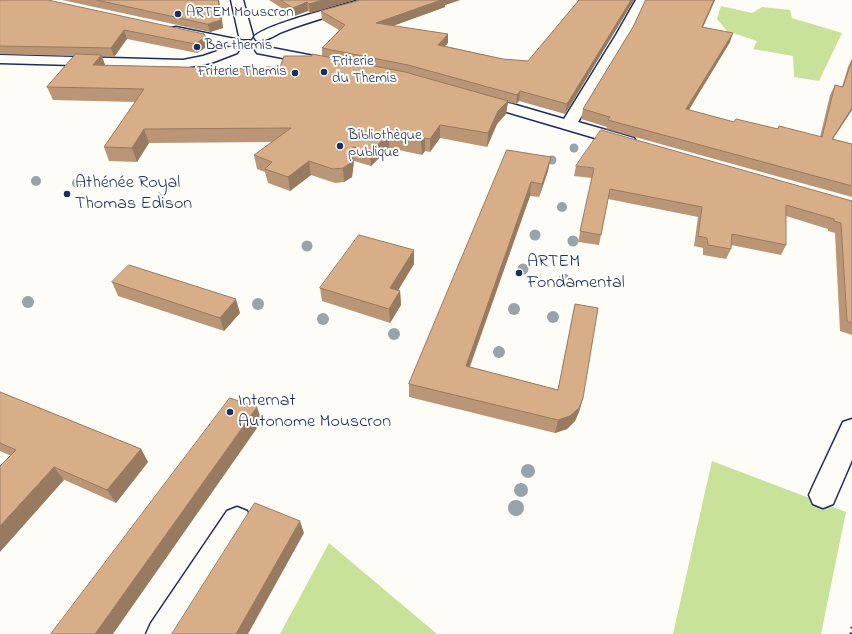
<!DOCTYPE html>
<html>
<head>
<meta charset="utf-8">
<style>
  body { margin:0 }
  canvas { display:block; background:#fdfcf7 }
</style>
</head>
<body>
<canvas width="852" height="634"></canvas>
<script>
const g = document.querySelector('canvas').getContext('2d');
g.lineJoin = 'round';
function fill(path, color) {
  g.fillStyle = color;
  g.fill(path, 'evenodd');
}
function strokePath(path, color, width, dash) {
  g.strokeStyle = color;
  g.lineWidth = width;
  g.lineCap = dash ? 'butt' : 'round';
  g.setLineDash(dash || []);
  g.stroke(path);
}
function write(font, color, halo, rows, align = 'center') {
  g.font = font + ' "Indie Flower",sans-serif';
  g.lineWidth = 4;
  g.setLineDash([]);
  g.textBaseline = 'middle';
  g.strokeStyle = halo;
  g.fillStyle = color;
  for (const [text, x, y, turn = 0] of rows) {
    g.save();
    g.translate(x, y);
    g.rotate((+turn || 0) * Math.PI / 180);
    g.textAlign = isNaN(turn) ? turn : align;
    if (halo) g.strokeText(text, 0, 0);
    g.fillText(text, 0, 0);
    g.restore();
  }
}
fill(new Path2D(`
  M 721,6 L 752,13 L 762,7 L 790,10 L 792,18 L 842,33 L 819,81 L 794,77 L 793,56 L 753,49 L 757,41 L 727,31 L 717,19 Z
  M 712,461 L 846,512 L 821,634 L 673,634 Z
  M 329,543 L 437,634 L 280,634 Z`), '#c9e299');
const minor = new Path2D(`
  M 231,0 L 243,0 L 253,36 L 251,39 L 241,39 L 239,36 Z
  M 359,0 L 378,0 L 376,3 C 345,12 312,20 282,32 C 273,36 266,42 256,40 L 254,37 C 263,25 341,6 359,0 Z
  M 636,0 L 648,0 L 630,35 L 578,122 L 634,138 L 636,142 L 634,146 L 628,147 L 622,146 L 473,102 L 470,99 L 473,96 L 478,94 L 564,119 L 616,35 Z
  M 176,27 L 230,38 L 235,39 L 237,42 L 235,45 L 230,46 L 171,34 L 169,31 L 171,28 Z
  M 232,46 L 237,47 L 239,50 L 237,53 L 211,63 L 183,68 L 0,63 L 0,55 L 183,60 L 203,56 Z
  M 262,46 L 324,58 L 329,59 L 331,62 L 329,65 L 324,66 L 257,53 L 255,50 L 257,47 Z
  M 852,419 L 852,460 L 833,504 L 823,508 L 813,504 L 809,495 L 813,486 L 843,422 Z
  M 237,507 L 247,511 L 251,520 L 247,529 L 180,634 L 146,634 L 151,623 L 227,511 Z`);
strokePath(minor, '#1b2f5e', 3);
strokePath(new Path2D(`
  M 851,634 L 852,627`), '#1b2f5e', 3, [1.5, 4]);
fill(minor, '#fdfcf7');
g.fillStyle = '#98a4ab';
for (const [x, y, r] of [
  [574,148,4.5],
  [552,160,4.5],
  [36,181,5],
  [77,183,5],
  [562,207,5],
  [535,235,5.5],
  [573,241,5.5],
  [307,246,5.5],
  [523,269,5.5],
  [564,279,5.5],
  [28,302,6],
  [258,304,6],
  [514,309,6],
  [553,317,6],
  [323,319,6],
  [394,334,6],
  [499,352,6],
  [528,471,7],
  [521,490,7],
  [516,508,8]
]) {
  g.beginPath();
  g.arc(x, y, r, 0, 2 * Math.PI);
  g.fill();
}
fill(new Path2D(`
  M 0,0 L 206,37 L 208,46 L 197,53 L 127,39 L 114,57 L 102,56 L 105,65 L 266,69 L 280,67 L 312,56 L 322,56 L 322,48 L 339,30 L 322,20 L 321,11 L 361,0 L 460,0 L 445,5 L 445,7 L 393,26 L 448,43 L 445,46 L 503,59 L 528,61 L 634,0 L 565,114 L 519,101 L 516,104 L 508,102 L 506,114 L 497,124 L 487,147 L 440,138 L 430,152 L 425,151 L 422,155 L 389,148 L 371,166 L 354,161 L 352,177 L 344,182 L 335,183 L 311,175 L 290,191 L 268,183 L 265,172 L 257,169 L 254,155 L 272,142 L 149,143 L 137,162 L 109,161 L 104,147 L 135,102 L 53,100 L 47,87 L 74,56 L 0,54 Z
  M 62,0 L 219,0 L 223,28 L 210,32 Z
  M 269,0 L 354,0 L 310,13 L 308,11 L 294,16 Z
  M 646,0 L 715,0 L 703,27 L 730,42 L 689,110 L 734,122 L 778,129 L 779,126 L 820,137 L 830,95 L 835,85 L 842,87 L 848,67 L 852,59 L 852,110 L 833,139 L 852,144 L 852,197 L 606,129 L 607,127 L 581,119 L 583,109 L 633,27 Z
  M 507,150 L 548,171 L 539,197 L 530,196 L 470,367 L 558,390 L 575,304 L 583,398 L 579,412 L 575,421 L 567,429 L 555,433 L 409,397 L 409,384 Z
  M 576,166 L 852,201 L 852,335 L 840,331 L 835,233 L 828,231 L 828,229 L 786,216 L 786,245 L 781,255 L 731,245 L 731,249 L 726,259 L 703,255 L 703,248 L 694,246 L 698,217 L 608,199 L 601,235 L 599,245 L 578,242 L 592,178 L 574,176 Z
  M 414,250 L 414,264 L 398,290 L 400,291 L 401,305 L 390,323 L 322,301 L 320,288 Z
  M 112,282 L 240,313 L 224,331 L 118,296 Z
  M 0,392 L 141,449 L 148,462 L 116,503 L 0,451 Z`), '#ba9676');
fill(new Path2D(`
  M 218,0 L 219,0 L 223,28 L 210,32 L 208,24 Z
  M 323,0 L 354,0 L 310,13 L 309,4 Z
  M 441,0 L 460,0 L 445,5 L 445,7 L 376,32 L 376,23 Z
  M 631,0 L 634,0 L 565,114 L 567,104 Z
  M 714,0 L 715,0 L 699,36 L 702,27 Z
  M 307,2 L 308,11 L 294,16 L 293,8 Z
  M 124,30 L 127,39 L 114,57 L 111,48 Z
  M 733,33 L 730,42 L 683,119 L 686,109 Z
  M 448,34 L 448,43 L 438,54 L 438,45 Z
  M 206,37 L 208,46 L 197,53 L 195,44 Z
  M 101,55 L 106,67 L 93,65 Z
  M 520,91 L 519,101 L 516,104 L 517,95 Z
  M 508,101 L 506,114 L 497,124 L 487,147 L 488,133 L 498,111 Z
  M 852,108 L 852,110 L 826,149 L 832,139 Z
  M 440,125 L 440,138 L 430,152 L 430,139 Z
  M 144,129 L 149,143 L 137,162 L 132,148 Z
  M 389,134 L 389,148 L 371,166 L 370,152 Z
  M 425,138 L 425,151 L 422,155 L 421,141 Z
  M 353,147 L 354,161 L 352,177 L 344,182 L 343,168 Z
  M 551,157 L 548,171 L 539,197 L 542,184 Z
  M 309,161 L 311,175 L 290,191 L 288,177 Z
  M 531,182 L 530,196 L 465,379 L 466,366 Z
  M 414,250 L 414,264 L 391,302 L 390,288 Z
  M 400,291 L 401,305 L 390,323 L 389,309 Z
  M 236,299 L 240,313 L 224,331 L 220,318 Z
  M 583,398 L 579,412 L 575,421 L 567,429 L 555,433 L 558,420 Z
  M 257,407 L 262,421 L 113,634 L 95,634 Z
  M 141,449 L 148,462 L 116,503 L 107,490 Z
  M 54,467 L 64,480 L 0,552 L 0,526 Z
  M 300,521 L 304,533 L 248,634 L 236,634 Z`), '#977a60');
const building = new Path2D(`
  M 0,0 L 48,0 L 204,34 L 206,37 L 195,44 L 124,30 L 111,48 L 0,46 Z
  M 97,0 L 218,0 L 221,20 L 208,24 Z
  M 281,0 L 323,0 L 309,4 L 307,2 L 293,8 Z
  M 361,0 L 441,0 L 376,23 L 448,34 L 438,45 L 503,59 L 528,61 L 579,0 L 631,0 L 567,104 L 520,91 L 517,95 L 408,65 L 322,48 L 345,25 L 321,11 Z
  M 646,0 L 714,0 L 702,27 L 733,33 L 686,109 L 734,122 L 736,119 L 778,129 L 779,126 L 822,137 L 835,85 L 843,87 L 852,60 L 852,108 L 832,139 L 852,144 L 852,186 L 608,120 L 610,117 L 583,109 L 633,27 Z
  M 76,54 L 101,55 L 93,65 L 266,69 L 266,67 L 280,67 L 284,56 L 312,56 L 312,54 L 405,72 L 508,101 L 498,111 L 488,133 L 440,125 L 430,139 L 425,138 L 421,141 L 389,134 L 370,152 L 353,147 L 351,163 L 343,168 L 333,169 L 309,161 L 288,177 L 265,169 L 272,162 L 254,155 L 291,128 L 144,129 L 132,148 L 104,147 L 144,89 L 47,87 Z
  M 601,130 L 852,201 L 852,323 L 847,321 L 841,223 L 834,221 L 834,219 L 786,205 L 786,245 L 732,234 L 731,249 L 708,245 L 707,238 L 698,236 L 702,207 L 610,189 L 601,235 L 580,231 L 594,168 L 576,166 Z
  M 507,150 L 551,157 L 542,184 L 531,182 L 466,366 L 558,390 L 575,304 L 598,308 L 583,398 L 579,408 L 570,416 L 558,420 L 409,384 Z
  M 359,235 L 414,250 L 390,288 L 400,291 L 389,309 L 320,288 Z
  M 129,265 L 236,299 L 220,318 L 112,282 Z
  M 0,392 L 141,449 L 107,490 L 54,467 L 0,526 L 0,466 L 16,450 L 0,443 Z
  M 230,398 L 257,407 L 95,634 L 51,634 Z
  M 255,503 L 300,521 L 236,634 L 172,634 Z`);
fill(building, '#d8ae89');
strokePath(building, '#977a60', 1);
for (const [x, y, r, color] of [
  [178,14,4,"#1b2f5e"],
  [197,47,4,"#1b2f5e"],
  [324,72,4,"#1b2f5e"],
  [295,73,4,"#1b2f5e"],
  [340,146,4,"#1b2f5e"],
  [67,194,4,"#1b2f5e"],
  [519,273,4,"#1b2f5e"],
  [230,412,4,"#1b2f5e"]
]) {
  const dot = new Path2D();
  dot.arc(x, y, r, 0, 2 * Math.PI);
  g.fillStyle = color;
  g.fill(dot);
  strokePath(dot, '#fdfcf7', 1.5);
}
write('15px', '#1b2f5e', '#fdfcf7', [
  ["ARTEM Mouscron",186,14],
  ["Bar themis",205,47],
  ["Friterie",332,63],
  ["du Themis",332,80],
  ["Friterie Themis",287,73,"right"],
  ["Bibliothèque",348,137],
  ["publique",348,154]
], 'left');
write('18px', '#1b2f5e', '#fdfcf7', [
  ["Athénée Royal",75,184],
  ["Thomas Edison",75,205],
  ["ARTEM",527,263],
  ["Fondamental",527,284],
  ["Internat",238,402],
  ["Autonome Mouscron",238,423]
], 'left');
</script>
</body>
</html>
